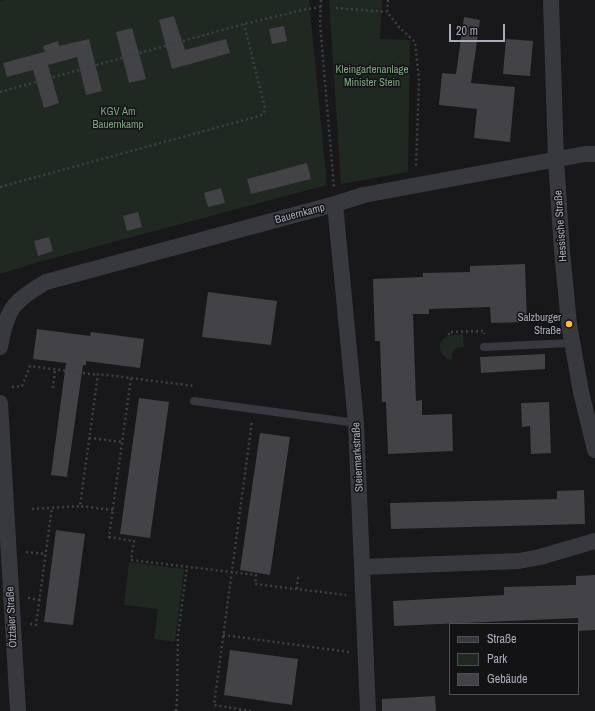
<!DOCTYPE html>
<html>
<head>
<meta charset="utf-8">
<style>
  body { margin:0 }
  #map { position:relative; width:595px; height:711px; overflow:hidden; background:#18171a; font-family:"Archivo Narrow",sans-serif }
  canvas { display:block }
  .legend { position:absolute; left:449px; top:623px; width:130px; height:72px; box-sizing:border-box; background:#131215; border:1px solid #4f5057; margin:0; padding:5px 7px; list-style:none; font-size:12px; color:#a9adba }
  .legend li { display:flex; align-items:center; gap:8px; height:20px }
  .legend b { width:20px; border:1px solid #4f5057 }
  .scale { position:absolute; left:449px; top:24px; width:56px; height:18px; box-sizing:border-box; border:2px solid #a9adba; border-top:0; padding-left:5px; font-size:12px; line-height:14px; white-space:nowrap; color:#a9adba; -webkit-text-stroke:3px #131215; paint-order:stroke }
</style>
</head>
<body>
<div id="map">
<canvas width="595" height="711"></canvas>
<ul class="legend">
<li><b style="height:5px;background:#38393f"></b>Straße</li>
<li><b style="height:11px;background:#1f2821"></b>Park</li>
<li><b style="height:11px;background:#424247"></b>Gebäude</li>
</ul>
<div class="scale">20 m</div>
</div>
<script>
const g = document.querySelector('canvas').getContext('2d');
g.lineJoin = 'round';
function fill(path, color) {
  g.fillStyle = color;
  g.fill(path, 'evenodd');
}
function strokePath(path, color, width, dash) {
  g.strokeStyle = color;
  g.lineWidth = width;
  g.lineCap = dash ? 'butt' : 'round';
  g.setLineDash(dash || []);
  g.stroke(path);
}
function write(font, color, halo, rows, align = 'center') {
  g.font = font + ' "Archivo Narrow",sans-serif';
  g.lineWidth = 3;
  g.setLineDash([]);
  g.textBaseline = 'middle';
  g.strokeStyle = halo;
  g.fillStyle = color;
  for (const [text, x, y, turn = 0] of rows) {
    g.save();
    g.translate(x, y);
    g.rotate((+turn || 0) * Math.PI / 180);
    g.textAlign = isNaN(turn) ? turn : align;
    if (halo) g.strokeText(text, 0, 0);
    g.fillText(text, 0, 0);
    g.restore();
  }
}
fill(new Path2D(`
  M 4,0 L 309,0 L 327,185 L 39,262 L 0,274 L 0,1 Z
  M 329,0 L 382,0 L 380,39 L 410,40 L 408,172 L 341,184 Z
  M 463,334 L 464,347 C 456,347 451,350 452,359 L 450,360 C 441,356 435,345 445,338 C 449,334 458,335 463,334 Z
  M 129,562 L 184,569 L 175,642 L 154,639 L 158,609 L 124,605 Z`), '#1f2821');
fill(new Path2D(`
  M 174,16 L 185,50 L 226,39 L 230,53 L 172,69 L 159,20 Z
  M 464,17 L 480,20 L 471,83 L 515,87 L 510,142 L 474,138 L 477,109 L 439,105 L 442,73 L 456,74 Z
  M 284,26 L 287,41 L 272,44 L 269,29 Z
  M 132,28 L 146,79 L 129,83 L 116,32 Z
  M 89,39 L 102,91 L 86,95 L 77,57 L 48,65 L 59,103 L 44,108 L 33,70 L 7,77 L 3,63 L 44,52 L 45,53 L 43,46 L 58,41 L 59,46 Z
  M 506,39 L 533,41 L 530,76 L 503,74 Z
  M 307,163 L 311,179 L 251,194 L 247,179 Z
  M 221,188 L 225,203 L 208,207 L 204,193 Z
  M 138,212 L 142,227 L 127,231 L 123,216 Z
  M 49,237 L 53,251 L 38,256 L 34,241 Z
  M 525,264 L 527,322 L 491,323 L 490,307 L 429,309 L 429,314 L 413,314 L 416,401 L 422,400 L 422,415 L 452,414 L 453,451 L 388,454 L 386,402 L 382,402 L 380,341 L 375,341 L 373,279 L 423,277 L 423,273 L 470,272 L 470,266 Z
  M 208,292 L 277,301 L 271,345 L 202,337 Z
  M 37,329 L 90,336 L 91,332 L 144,339 L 140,368 L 86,361 L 86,365 L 83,365 L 67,477 L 51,475 L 66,363 L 33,359 Z
  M 545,354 L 545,369 L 481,373 L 480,357 Z
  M 139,398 L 169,402 L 150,538 L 120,534 Z
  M 549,402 L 551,453 L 531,454 L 530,426 L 522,427 L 521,403 Z
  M 260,433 L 290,437 L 270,575 L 240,570 Z
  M 584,490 L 585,524 L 391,529 L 390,503 L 557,499 L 557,491 Z
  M 56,530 L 85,534 L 73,625 L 44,622 Z
  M 595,575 L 595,630 L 579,631 L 578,618 L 394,626 L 393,601 L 504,595 L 504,587 L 576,585 L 576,576 Z
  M 230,650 L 298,659 L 292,705 L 224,695 Z
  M 435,696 L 436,711 L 382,711 L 382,699 Z`), '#424247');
strokePath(new Path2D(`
  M 321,0 L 320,23 L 334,187
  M 388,0 L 387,12 L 399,27 L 415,42 L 419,79 L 416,168
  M 336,8 L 387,12
  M 0,92 L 244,24 L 307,9 L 321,7
  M 0,187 L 259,116 L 264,113 L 265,108 L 244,24
  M 449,335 L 449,332 L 484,331 L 484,334
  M 131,378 L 194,386
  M 12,387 L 22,386 L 30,366 L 98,375
  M 53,388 L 55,370
  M 89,438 L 122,442
  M 32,509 L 80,506
  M 113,510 L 80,506 L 98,374 L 131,378 L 109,537 L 134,541 L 131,560 L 256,575 L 255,584 L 346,595
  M 26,552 L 46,554
  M 297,589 L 298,578 L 302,576
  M 28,598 L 40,600
  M 30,624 L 36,625 L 52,507
  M 223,635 L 349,652
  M 176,711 L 177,700 L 178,635 L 187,567
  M 251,711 L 214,705 L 252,421`), '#3e4046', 2.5, [2, 3]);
strokePath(new Path2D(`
  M 484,347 L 572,343
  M 194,401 L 356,423`), '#38393f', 8);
strokePath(new Path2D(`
  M 551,0 L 556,160 L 562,251 L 569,324 L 581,392 L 595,450
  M 335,204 L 356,423 L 368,711
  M 0,347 C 2,334 7,314 15,305 C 23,295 36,288 46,282 L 335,204 L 364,195 L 585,154 L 595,154
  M 0,403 L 18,711
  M 362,567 L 519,561 L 540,557 L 595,541`), '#38393f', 16);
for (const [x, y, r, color] of [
  [569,324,4,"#fdc32c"]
]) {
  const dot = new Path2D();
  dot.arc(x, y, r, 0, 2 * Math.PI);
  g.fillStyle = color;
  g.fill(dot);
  strokePath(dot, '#131215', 1.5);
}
write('11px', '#7fa684', '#131215', [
  ["Kleingartenanlage",372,70],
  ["Minister Stein",372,83],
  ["KGV Am",118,112],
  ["Bauernkamp",118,125]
]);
write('11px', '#a9adba', '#131215', [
  ["Bauernkamp",300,214,-15],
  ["Hessische Straße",561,226,-94],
  ["Steiermarkstraße",358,457,-93],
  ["Ötztaler Straße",12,617,-93]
]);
write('11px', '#a9adba', '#131215', [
  ["Salzburger",561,318],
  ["Straße",561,331]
], 'right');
</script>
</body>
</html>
